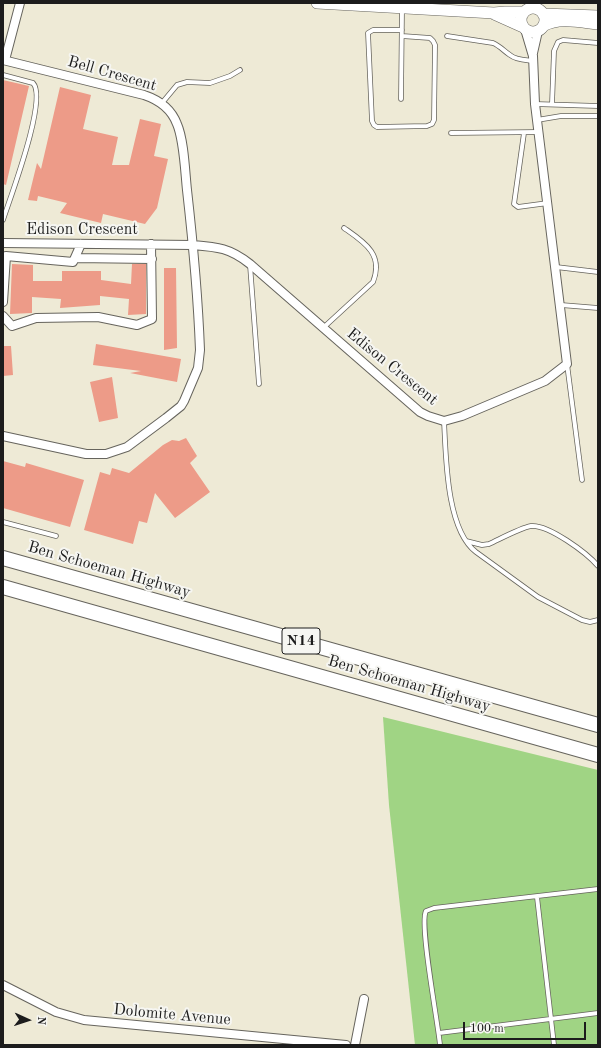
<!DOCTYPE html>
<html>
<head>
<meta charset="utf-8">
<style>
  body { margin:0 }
  #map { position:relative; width:601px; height:1048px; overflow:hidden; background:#eeead6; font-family:"Old Standard TT",serif }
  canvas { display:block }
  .frame { position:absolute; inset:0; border:4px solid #1c1c1c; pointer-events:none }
  .north { position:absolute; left:8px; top:1000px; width:40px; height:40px; -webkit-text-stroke:3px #f6f6f2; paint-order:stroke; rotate:93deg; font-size:11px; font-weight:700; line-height:16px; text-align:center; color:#1c1c1c }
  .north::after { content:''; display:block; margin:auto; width:14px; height:18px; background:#1c1c1c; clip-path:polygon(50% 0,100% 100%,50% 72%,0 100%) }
  .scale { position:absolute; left:463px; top:1022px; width:123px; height:18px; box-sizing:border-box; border:2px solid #1c1c1c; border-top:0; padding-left:5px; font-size:12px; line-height:14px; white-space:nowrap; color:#1c1c1c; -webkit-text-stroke:3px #f6f6f2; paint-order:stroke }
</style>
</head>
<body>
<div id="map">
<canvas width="601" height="1048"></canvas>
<div class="frame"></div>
<div class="north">N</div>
<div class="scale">100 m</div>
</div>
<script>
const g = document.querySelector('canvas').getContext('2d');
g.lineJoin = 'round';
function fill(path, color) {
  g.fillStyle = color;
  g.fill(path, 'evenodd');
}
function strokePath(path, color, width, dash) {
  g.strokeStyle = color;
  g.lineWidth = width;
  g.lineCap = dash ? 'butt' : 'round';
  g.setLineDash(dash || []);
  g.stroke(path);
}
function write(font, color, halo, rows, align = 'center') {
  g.font = font + ' "Old Standard TT",serif';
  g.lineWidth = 4;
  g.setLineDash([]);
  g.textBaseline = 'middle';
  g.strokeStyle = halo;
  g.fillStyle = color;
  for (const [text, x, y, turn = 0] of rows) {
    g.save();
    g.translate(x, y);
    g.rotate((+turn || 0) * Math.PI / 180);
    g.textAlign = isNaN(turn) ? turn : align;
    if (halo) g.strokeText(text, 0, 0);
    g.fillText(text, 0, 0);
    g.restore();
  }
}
fill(new Path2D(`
  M 383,717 L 598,770 L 598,1045 L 415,1045 L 389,805 Z`), '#a0d484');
fill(new Path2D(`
  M 3,80 L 29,86 L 6,185 L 3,184 Z
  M 60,87 L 91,95 L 83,129 L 118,137 L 112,165 L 129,165 L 140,119 L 161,124 L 154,156 L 168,159 L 157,208 L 145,224 L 103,214 L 101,223 L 60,213 L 67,203 L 38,196 L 37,201 L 28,200 L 37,163 L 41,169 Z
  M 12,264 L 33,265 L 33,281 L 62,281 L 62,271 L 101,271 L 101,280 L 131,284 L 132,264 L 146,264 L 146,314 L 128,315 L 129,299 L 100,296 L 100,305 L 60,308 L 61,299 L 32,297 L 32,313 L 10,314 Z
  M 164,268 L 176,268 L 177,348 L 164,350 Z
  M 96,344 L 181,359 L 177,382 L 130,373 L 141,371 L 93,365 Z
  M 3,346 L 11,346 L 13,375 L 3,376 Z
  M 112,377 L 118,418 L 99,422 L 90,382 Z
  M 186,438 L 197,456 L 190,463 L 210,492 L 175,518 L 155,493 L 147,523 L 139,521 L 133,544 L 84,530 L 100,472 L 110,475 L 112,468 L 129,473 L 163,445 L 172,440 L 179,441 Z
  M 3,461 L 25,467 L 26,463 L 84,480 L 70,527 L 3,508 Z`), '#ed9b88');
const lane = new Path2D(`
  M 402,36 L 430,38 L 433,41 L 435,45 L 434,120 L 432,124 L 427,126 L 377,127 L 374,125 L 372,121 L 368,33 L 373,30 L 402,30
  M 447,36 L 493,43 C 500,46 504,51 510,55 C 516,60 525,60 533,61
  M 3,75 L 33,83 C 48,99 10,198 3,220
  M 401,99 L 402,8
  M 162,103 L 177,85 L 187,82 L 210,83 L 230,76 L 240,70
  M 535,104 L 598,106
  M 552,104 L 554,51 L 558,42 L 563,40 L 598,43
  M 537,120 L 561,116 L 598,116
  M 451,133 L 539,132
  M 524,133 L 514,204 L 518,207 L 548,203
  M 250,265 L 259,384
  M 556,267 L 598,272
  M 561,305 L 598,308
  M 323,328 L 373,282 C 384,254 364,242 344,228
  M 567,364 L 582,480
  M 444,421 C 446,456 446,529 476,552 L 538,597 L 582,620 L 590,622 L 598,620
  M 3,522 L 56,536
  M 466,541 L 482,545 L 489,544 C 500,539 520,528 531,526 C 548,524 587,553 598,566
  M 537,897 L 554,1045
  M 439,1033 L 598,1013
  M 440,1045 C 438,1023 419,923 426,911 L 434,908 L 598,889`);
const street = new Path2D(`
  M 533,53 L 538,31
  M 3,60 L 144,95 C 159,100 171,108 177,124 C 184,140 185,171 187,190 C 193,243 198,297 200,350 L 198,368 L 184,401 L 181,406 L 166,418 L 127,447 L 106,454 L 86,454 L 3,436
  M 5,60 L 20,3
  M 3,243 L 193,245 C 218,247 230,248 250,264 L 420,412 L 428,416 L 444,421 L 462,416 L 545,381 L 567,364 L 535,104 L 533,56 L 525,29
  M 75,258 L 152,259
  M 3,302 L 6,256 L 73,262 L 81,244
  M 3,316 L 12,326 L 36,318 L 98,317 L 137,325 L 152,319 L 151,244
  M 3,985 L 56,1012 L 84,1020 L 346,1045
  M 355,1045 L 364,999`);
const secondary = new Path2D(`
  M 317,3 L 494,13 L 505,12 L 524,12
  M521 20a12 12 0 1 1 24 0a12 12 0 1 1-24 0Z
  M 494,14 L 523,27
  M 543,14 L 598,16
  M 543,26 C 560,17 579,22 598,24`);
const highway = new Path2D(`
  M 3,558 L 598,725
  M 3,587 L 598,755`);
strokePath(lane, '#66645d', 5.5);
strokePath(street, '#66645d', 10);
strokePath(secondary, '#66645d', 12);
strokePath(highway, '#66645d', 16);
strokePath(lane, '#fff', 4);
strokePath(street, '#fff', 8);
strokePath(secondary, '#fff', 11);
strokePath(highway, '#fff', 14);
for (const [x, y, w] of [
  [301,641,38]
]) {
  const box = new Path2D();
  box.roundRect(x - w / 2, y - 13, w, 26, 3);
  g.fillStyle = '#f6f6f2';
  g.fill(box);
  strokePath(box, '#1c1c1c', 1);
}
write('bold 15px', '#1c1c1c', null, [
  ["N14",301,641]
]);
write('16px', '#1c1c1c', '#f6f6f2', [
  ["Bell Crescent",112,74,16],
  ["Edison Crescent",82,230],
  ["Edison Crescent",392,367,39],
  ["Ben Schoeman Highway",109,570,16],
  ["Ben Schoeman Highway",409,684,16],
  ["Dolomite Avenue",172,1015,5]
]);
</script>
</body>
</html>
